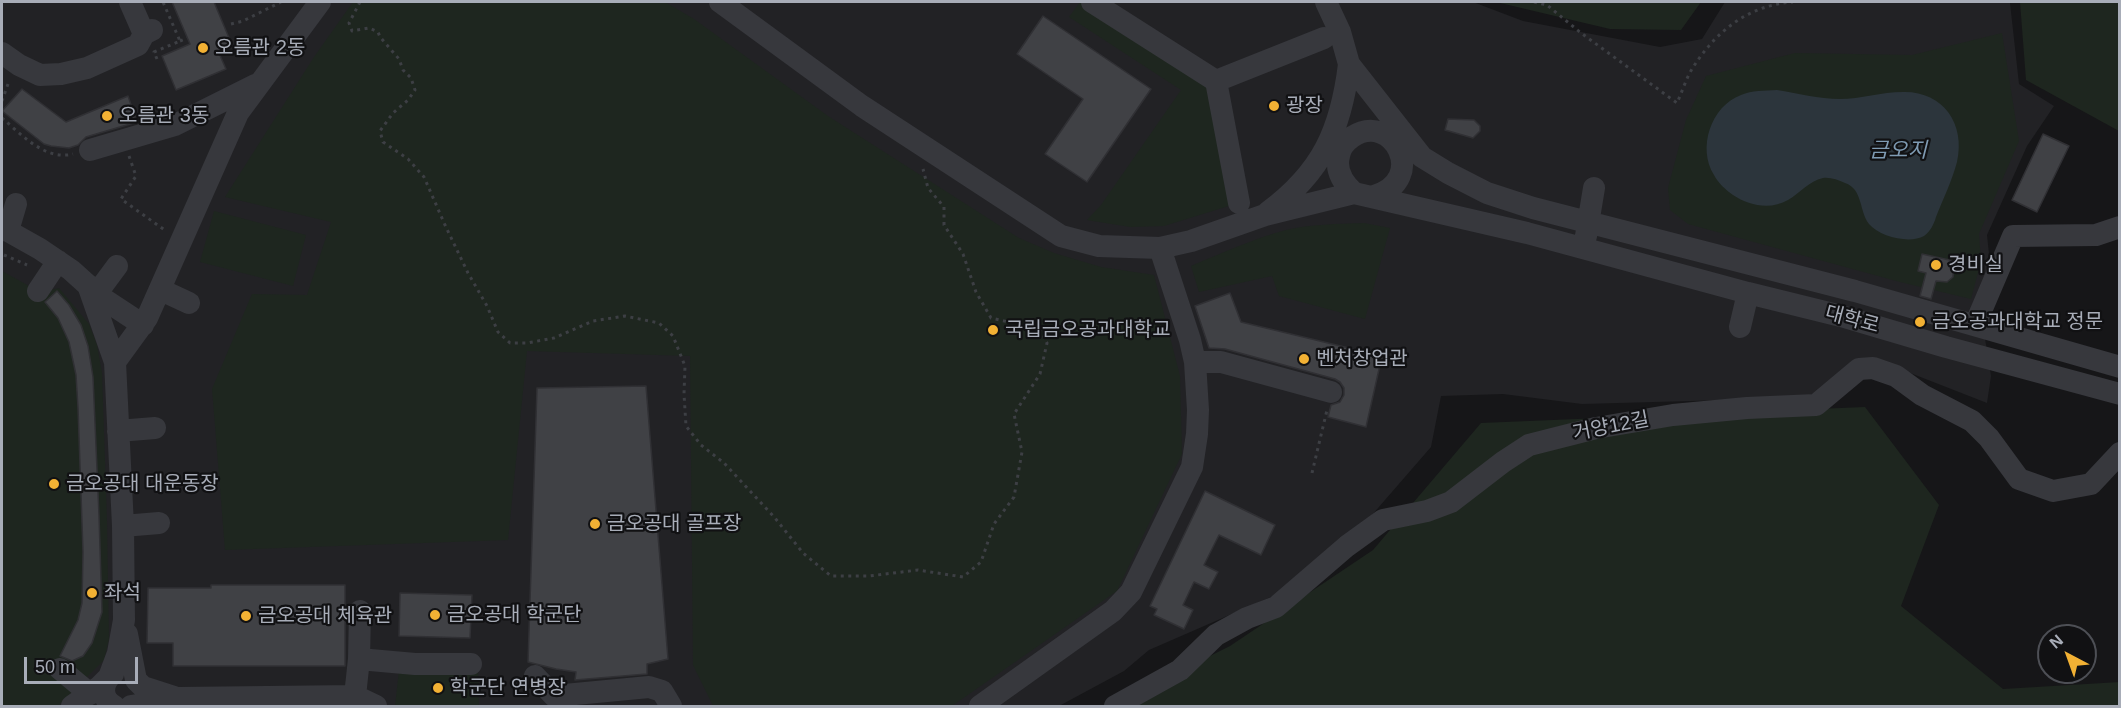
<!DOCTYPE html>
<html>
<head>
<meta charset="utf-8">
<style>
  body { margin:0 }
  #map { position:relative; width:2121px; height:708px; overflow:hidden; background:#161618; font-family:Arial,sans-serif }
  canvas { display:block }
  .frame { position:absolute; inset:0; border:3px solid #a8adb8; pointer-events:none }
  .north { position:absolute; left:2037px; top:624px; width:60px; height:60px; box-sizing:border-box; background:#111113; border:2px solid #4d4f55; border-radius:50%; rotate:319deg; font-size:16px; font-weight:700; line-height:24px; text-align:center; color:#a8adb8 }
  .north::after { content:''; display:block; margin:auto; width:21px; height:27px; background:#f2b134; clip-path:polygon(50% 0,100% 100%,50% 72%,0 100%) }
  .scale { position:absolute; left:24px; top:657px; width:114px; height:27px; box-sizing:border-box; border:3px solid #a8adb8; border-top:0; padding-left:8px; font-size:18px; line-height:21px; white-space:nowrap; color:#a8adb8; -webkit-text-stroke:4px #111113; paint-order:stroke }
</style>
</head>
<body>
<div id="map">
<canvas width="2121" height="708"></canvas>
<div class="frame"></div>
<div class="north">N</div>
<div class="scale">50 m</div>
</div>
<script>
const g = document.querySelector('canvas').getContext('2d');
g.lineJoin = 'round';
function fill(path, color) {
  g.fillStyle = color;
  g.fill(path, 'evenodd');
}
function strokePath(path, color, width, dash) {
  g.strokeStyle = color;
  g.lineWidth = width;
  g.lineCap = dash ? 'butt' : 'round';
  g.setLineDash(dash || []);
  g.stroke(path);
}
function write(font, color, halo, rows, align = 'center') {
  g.font = font + ' Arial,"Noto Sans KR",sans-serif';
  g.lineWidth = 4.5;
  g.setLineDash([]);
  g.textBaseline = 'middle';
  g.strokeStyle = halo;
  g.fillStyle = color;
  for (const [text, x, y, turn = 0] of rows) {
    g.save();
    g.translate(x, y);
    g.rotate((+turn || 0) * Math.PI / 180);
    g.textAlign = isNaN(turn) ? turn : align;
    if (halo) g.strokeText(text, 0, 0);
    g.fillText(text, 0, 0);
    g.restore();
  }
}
fill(new Path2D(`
  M 2,2 L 1473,2 L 1523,21 L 1660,47 L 1702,39 L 1725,2 L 2008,2 L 2010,3 L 2019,84 L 2054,106 L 2027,146 L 1987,235 L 1990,263 L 1979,301 L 1991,376 L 1987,403 L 1877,360 L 1828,389 L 1799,398 L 1582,404 L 1503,394 L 1441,396 L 1431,447 L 1319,576 L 1149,650 L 1124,671 L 1059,706 L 2,706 Z`), '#222225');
fill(new Path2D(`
  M 353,2 L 665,2 L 694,19 L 828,116 L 1019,238 L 1054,253 L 1101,267 L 1154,275 L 1180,376 L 1182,454 L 1117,591 L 952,706 L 713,706 L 693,665 L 690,356 L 527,351 L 508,540 L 225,550 L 212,389 L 252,294 L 307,295 L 331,222 L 225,197 L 314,57 Z
  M 1080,2 L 1089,2 L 1213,85 L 1232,205 L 1164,226 L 1130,227 L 1087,220 L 1101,205 L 1181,90 L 1069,17 Z
  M 1496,2 L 1701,2 L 1681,30 L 1610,29 Z
  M 2020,2 L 2119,2 L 2119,131 L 2026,80 Z
  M 2002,33 L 2019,141 L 1979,234 L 1981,261 L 1971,299 L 1900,282 L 1688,224 L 1670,210 L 1668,188 L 1686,120 L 1706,76 L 1795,53 L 1912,55 Z
  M 214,211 L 306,235 L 293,286 L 200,262 Z
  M 1364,223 L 1390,228 L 1365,319 L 1279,296 L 1272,276 L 1199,292 L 1191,266 C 1222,253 1253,239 1286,230 C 1311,224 1338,224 1364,223 Z
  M 2,271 L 29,286 L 46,291 L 59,288 L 89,324 L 97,345 L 102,373 L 107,521 L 109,639 L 104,660 L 58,706 L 2,706 Z
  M 1865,407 L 1939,505 L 1901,606 L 2003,689 L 2120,682 L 2119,706 L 1110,706 L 1230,646 L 1373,550 L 1481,423 Z
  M 478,668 L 479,706 L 395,706 L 399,670 Z`), '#1e261f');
fill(new Path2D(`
  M 1777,90 C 1797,93 1819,99 1840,99 C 1861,99 1881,92 1903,92 C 1942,91 1966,123 1957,162 C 1952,181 1943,199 1936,217 C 1934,224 1930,232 1924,236 C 1910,244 1880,237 1869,224 C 1859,211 1863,189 1845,183 C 1838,180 1830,177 1823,178 C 1809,181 1800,193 1788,200 C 1771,210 1749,206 1733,195 C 1726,190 1718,183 1714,175 C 1697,148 1711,106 1741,95 C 1752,90 1764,91 1777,90 Z`), '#2c353c');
const building = new Path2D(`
  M 172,2 L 214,2 L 232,45 L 218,51 L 226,69 L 176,90 L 162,56 L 190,44 Z
  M 1043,16 L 1151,89 L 1087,182 L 1045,154 L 1083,99 L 1017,54 Z
  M 22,89 L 66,122 L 128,96 L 137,122 L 86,137 L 78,145 L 69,148 L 51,146 L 44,144 L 2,111 Z
  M 1448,119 L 1474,120 L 1480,126 L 1480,131 L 1473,138 L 1445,130 Z
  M 2043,134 L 2069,146 L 2037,212 L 2012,200 Z
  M 1922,254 L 1954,261 L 1953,277 L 1947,282 L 1936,281 L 1931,299 L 1920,296 L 1926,273 L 1918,271 Z
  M 57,291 L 69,305 L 81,325 L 88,346 L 93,377 L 99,515 L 102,612 L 92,643 L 83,656 L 72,661 L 60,656 L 78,620 L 82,603 L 83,552 L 78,408 L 76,375 L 69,342 L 58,318 L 45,302 Z
  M 1230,293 L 1241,322 L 1382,356 L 1366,427 L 1328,417 L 1331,405 L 1340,402 L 1344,395 L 1344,388 L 1340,382 L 1335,379 L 1225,349 L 1209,348 L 1195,306 Z
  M 646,386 L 668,659 L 647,664 L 647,674 L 575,680 L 576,672 L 556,669 L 528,662 L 537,388 Z
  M 1205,491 L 1275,525 L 1261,555 L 1219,535 L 1204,565 L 1218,572 L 1209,589 L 1194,582 L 1183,605 L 1193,610 L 1184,629 L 1154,615 L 1157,609 L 1150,606 Z
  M 211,585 L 345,585 L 345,666 L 173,666 L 173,643 L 147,643 L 148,588 L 211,588 Z
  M 400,593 L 472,595 L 470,638 L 399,636 Z`);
fill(building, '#404145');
strokePath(building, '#303034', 1.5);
strokePath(new Path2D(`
  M 360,2 L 349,23 L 352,31 L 369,28 L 378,32 L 380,37 L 399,59 L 403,70 L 411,78 L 415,90 L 408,100 L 393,113 L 380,131 L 383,142 L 408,159 L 424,177 L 445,225 L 468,273 L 487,306 L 498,332 L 510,343 L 527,343 L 554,338 L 593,321 L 625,316 L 659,323 L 673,336 L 685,366 L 684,394 L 686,426 L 701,445 L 724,463 L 775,518 L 803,553 L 831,576 L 869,576 L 918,570 L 963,577 L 981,562 L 994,524 L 1014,497 L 1022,452 L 1014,414 L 1040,374 L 1047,343 L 1040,329 L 991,318 L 976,292 L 963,254 L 944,225 L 944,207 L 928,188 L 923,169
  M 1534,2 L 1547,5 L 1581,33 L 1677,103 C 1682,92 1686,79 1692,69 C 1715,32 1748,5 1793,2
  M 231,24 L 243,21 L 281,2
  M 180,41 L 187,38
  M 157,59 L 154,52 L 180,41 L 163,2
  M 2,101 L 8,84 L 12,83
  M 2,118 C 21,134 45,161 73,154
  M 129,156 L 136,176 L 121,199 L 166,231
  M 4,255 L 27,265
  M 1312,473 L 1327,410`), '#3d3f44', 3, [3, 4.5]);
strokePath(new Path2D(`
  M 130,2 L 144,34
  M 720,2 L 862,106 L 1061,236 L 1099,246 L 1160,248 L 1191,241 L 1265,215 L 1354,193
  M 1092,2 L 1216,81 L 1239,203
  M 1326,2 L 1340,32 L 1349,64 L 1422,157 L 1448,173 L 1487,193 L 1533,208 L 1855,291 L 2120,367
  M 2,53 L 19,65 L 40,75 L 61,74 L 87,68 L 138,45 L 144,34 L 152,30
  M 1216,81 L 1324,38
  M 90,150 L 175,125 L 255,85
  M 1374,196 C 1429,180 1393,110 1352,137 C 1345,142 1340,148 1339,156 C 1335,171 1343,183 1354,193 L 1527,233 L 1748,293 L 1841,316 L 1946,347 L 2120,394
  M 1268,212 C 1322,172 1341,130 1349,64
  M 2,230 L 8,231 L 40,249 L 71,270 L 102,298 L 143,325
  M 8,231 L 16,204
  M 1586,236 L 1594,188
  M 161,290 L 189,303
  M 38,291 L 58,261
  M 97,293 L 117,266
  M 1975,325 L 2013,236 L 2096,235 L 2120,227
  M 1740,327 L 1748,293
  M 115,362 L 147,318 L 238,113 L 320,2
  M 1195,362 L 1221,362 L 1331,392
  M 118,431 L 155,428
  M 123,526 L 159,523
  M 127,634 L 136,680 L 143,687 L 174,697
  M 359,659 L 360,611
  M 60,669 L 90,694
  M 113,674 C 101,683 101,699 114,706
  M 535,676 L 554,696 L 649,687 L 662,691 L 671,706
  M 355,696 L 359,659 L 415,664 L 471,664
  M 72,706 L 99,687 L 109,677 L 118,653 L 124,620 L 123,526 L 115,362 L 88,285
  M 131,706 L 179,698 L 355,696 L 376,706
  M 980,706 L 1113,611 L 1131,592 L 1192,467 L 1197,434 L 1198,410 L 1195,362 L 1190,340 L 1160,248
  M 1115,706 L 1180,670 L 1216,635 L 1247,618 L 1276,607 L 1347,546 L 1383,520 L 1427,511 L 1451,502 L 1503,462 L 1529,445 L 1596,428 L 1673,415 L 1747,408 L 1816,405 L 1859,369 L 1873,368 L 1896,376 L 1922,395 L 1972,421 L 1989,438 L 2019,479 L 2053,491 L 2091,484 L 2120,453`), '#37383d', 22);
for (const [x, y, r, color] of [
  [203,48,6,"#f2b134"],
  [1274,106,6,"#f2b134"],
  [107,116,6,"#f2b134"],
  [1936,265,6,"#f2b134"],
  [1920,322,6,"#f2b134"],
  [993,330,6,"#f2b134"],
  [1304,359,6,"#f2b134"],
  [54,484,6,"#f2b134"],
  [595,524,6,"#f2b134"],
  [92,593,6,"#f2b134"],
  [435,615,6,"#f2b134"],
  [246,616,6,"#f2b134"],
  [438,688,6,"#f2b134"]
]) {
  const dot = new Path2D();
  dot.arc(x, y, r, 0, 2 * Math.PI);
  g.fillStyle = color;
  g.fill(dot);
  strokePath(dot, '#111113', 2);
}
write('20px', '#a8adb8', '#111113', [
  ["오름관 2동",215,48],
  ["광장",1286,106],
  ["오름관 3동",119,116],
  ["경비실",1948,265],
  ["금오공과대학교 정문",1932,322],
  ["국립금오공과대학교",1005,330],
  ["벤처창업관",1316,359],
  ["금오공대 대운동장",66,484],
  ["금오공대 골프장",607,524],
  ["좌석",104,593],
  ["금오공대 학군단",447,615],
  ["금오공대 체육관",258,616],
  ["학군단 연병장",450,688]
], 'left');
write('20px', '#a8adb8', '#111113', [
  ["대학로",1852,320,15],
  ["거양12길",1611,427,-11]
]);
write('italic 21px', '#7f9bb3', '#111113', [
  ["금오지",1898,151]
]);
</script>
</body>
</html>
